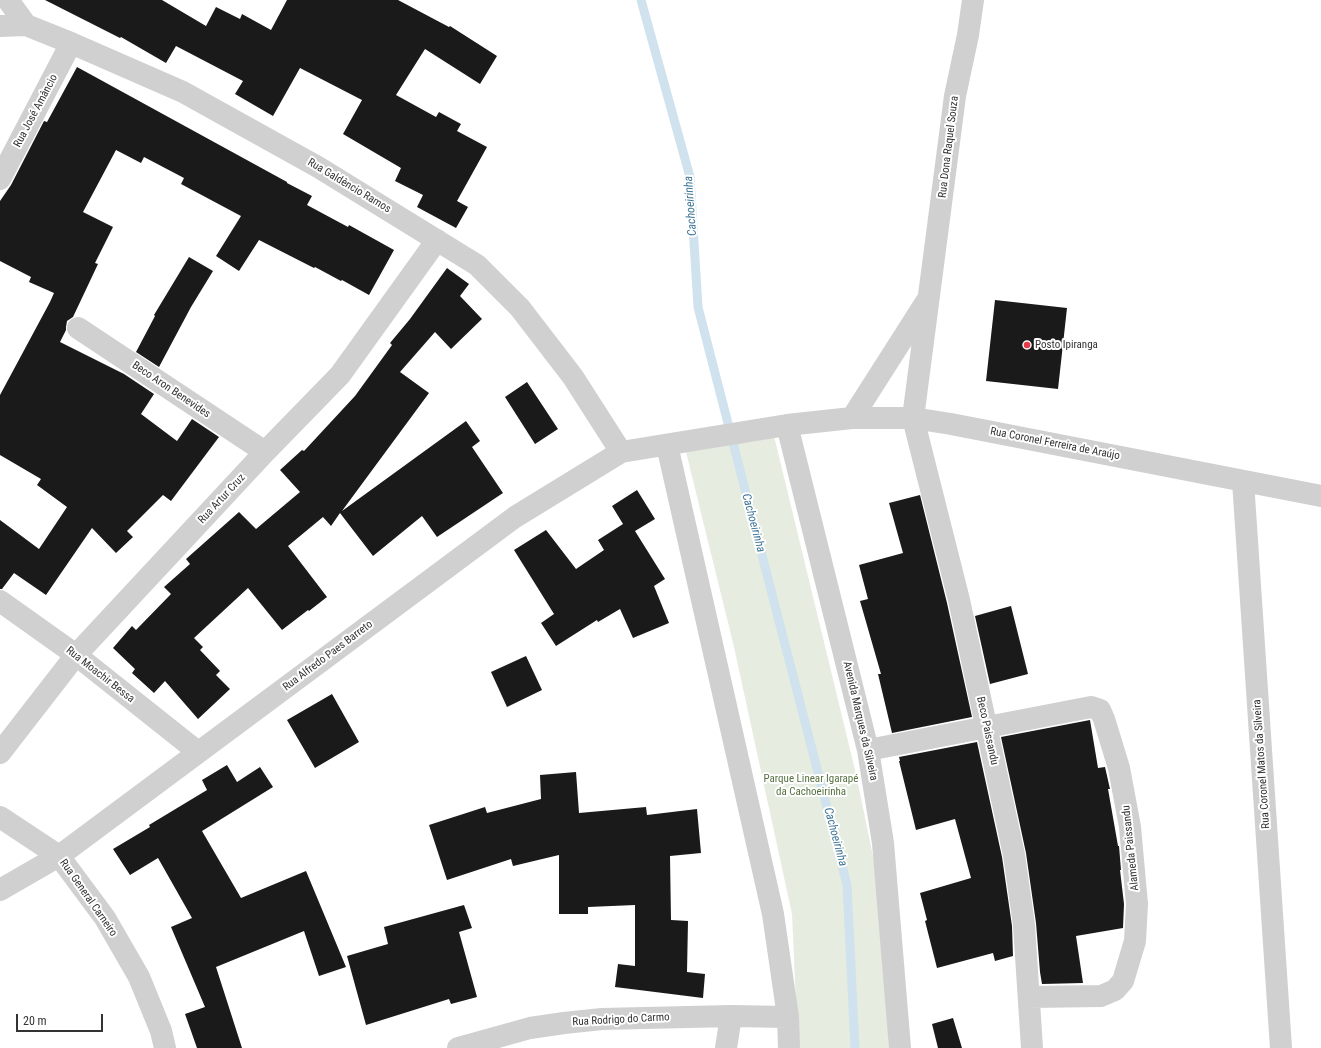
<!DOCTYPE html>
<html>
<head>
<meta charset="utf-8">
<style>
  body { margin:0 }
  #map { position:relative; width:1321px; height:1048px; overflow:hidden; background:#fff; font-family:"Roboto Condensed",sans-serif }
  canvas { display:block }
  .scale { position:absolute; left:16px; top:1014px; width:87px; height:18px; box-sizing:border-box; border:2px solid #333; border-top:0; padding-left:5px; font-size:12px; line-height:14px; white-space:nowrap; color:#333; -webkit-text-stroke:3px #fff; paint-order:stroke }
</style>
</head>
<body>
<div id="map">
<canvas width="1321" height="1048"></canvas>
<div class="scale">20 m</div>
</div>
<script>
const g = document.querySelector('canvas').getContext('2d');
g.lineJoin = 'round';
function fill(path, color) {
  g.fillStyle = color;
  g.fill(path, 'evenodd');
}
function strokePath(path, color, width, dash) {
  g.strokeStyle = color;
  g.lineWidth = width;
  g.lineCap = dash ? 'butt' : 'round';
  g.setLineDash(dash || []);
  g.stroke(path);
}
function write(font, color, halo, rows, align = 'center') {
  g.font = font + ' "Roboto Condensed",sans-serif';
  g.lineWidth = 4;
  g.setLineDash([]);
  g.textBaseline = 'middle';
  g.strokeStyle = halo;
  g.fillStyle = color;
  for (const [text, x, y, turn = 0] of rows) {
    g.save();
    g.translate(x, y);
    g.rotate((+turn || 0) * Math.PI / 180);
    g.textAlign = isNaN(turn) ? turn : align;
    if (halo) g.strokeText(text, 0, 0);
    g.fillText(text, 0, 0);
    g.restore();
  }
}
fill(new Path2D(`
  M 774,436 L 856,774 L 881,895 L 889,1048 L 798,1048 L 792,914 L 734,647 L 686,452 Z`), '#e6ecdf');
strokePath(new Path2D(`
  M 641,0 L 690,177 L 698,307 L 847,885 L 855,1048`), '#cfe2ee', 9);
fill(new Path2D(`
  M 45,0 L 162,0 L 206,26 L 216,7 L 240,19 L 242,14 L 271,30 L 287,0 L 398,0 L 449,27 L 450,26 L 497,56 L 480,84 L 425,49 L 396,95 L 436,117 L 439,112 L 461,124 L 457,131 L 487,147 L 457,201 L 468,207 L 456,228 L 417,207 L 423,195 L 395,181 L 401,168 L 343,134 L 362,100 L 300,68 L 273,116 L 235,94 L 243,81 L 176,46 L 166,63 L 121,37 L 120,38 Z
  M 77,67 L 287,182 L 287,183 L 312,196 L 307,205 L 348,227 L 349,225 L 394,250 L 369,295 L 342,280 L 341,281 L 315,267 L 314,268 L 259,240 L 239,271 L 216,256 L 241,216 L 181,184 L 184,178 L 144,157 L 141,163 L 116,150 L 83,212 L 113,227 L 95,263 L 98,264 L 73,317 L 67,321 L 66,327 L 66,330 L 60,342 L 124,374 L 154,394 L 141,414 L 177,441 L 192,419 L 219,437 L 171,501 L 163,495 L 127,531 L 133,537 L 116,553 L 92,528 L 46,595 L 14,573 L 2,589 L 0,589 L 0,520 L 39,549 L 67,507 L 37,485 L 41,479 L 0,455 L 0,395 L 50,302 L 54,293 L 29,282 L 31,277 L 0,261 L 0,201 L 11,185 L 44,121 L 47,122 Z
  M 189,257 L 213,271 L 191,307 L 159,367 L 136,352 L 155,316 L 154,315 Z
  M 447,268 L 469,284 L 460,296 L 482,319 L 451,349 L 435,332 L 400,372 L 429,393 L 342,511 L 466,421 L 480,441 L 472,447 L 503,493 L 437,537 L 422,516 L 373,556 L 340,513 L 331,526 L 323,517 L 288,546 L 327,597 L 309,611 L 308,610 L 282,630 L 248,588 L 194,638 L 203,647 L 200,650 L 220,671 L 216,675 L 230,689 L 198,719 L 165,681 L 154,693 L 132,673 L 135,669 L 113,648 L 132,626 L 136,630 L 171,594 L 164,587 L 190,564 L 186,559 L 239,512 L 256,529 L 300,492 L 280,470 L 302,450 L 304,451 L 355,396 L 392,345 L 390,343 L 410,319 Z
  M 995,300 L 1067,308 L 1058,389 L 986,381 Z
  M 527,382 L 558,429 L 535,444 L 505,397 Z
  M 637,490 L 655,519 L 635,531 L 665,579 L 654,586 L 669,623 L 633,638 L 620,609 L 598,622 L 597,620 L 556,646 L 541,623 L 554,614 L 514,550 L 546,530 L 576,569 L 604,550 L 598,540 L 623,524 L 612,506 Z
  M 920,495 L 947,603 L 972,717 L 892,733 L 878,674 L 881,674 L 860,601 L 868,599 L 859,565 L 903,553 L 889,503 Z
  M 1011,606 L 1028,674 L 990,684 L 975,616 Z
  M 526,656 L 542,690 L 507,707 L 491,672 Z
  M 332,694 L 359,742 L 315,768 L 287,720 Z
  M 1090,720 L 1098,768 L 1105,767 L 1110,789 L 1108,789 L 1118,846 L 1119,846 L 1121,870 L 1120,870 L 1124,904 L 1123,928 L 1076,936 L 1083,983 L 1042,984 L 1040,972 L 1036,923 L 1026,853 L 1001,737 Z
  M 977,742 L 1002,857 L 1012,926 L 1013,956 L 995,961 L 993,953 L 937,968 L 925,921 L 927,920 L 920,893 L 971,878 L 955,819 L 916,830 L 899,761 L 900,761 L 899,757 Z
  M 227,765 L 237,782 L 260,767 L 273,787 L 202,831 L 241,898 L 306,871 L 346,967 L 319,976 L 304,931 L 216,967 L 242,1048 L 197,1048 L 185,1014 L 205,1007 L 171,927 L 192,918 L 158,858 L 130,875 L 113,849 L 150,827 L 149,825 L 207,790 L 202,780 Z
  M 576,772 L 579,813 L 646,807 L 647,815 L 697,809 L 701,853 L 670,856 L 671,920 L 688,921 L 687,972 L 705,974 L 703,998 L 615,987 L 618,964 L 635,966 L 635,905 L 588,907 L 588,914 L 559,914 L 559,855 L 513,866 L 511,859 L 447,880 L 429,825 L 485,807 L 487,813 L 541,799 L 540,775 Z
  M 464,905 L 472,928 L 459,932 L 477,997 L 451,1004 L 449,999 L 366,1025 L 347,956 L 388,944 L 384,927 Z
  M 953,1018 L 962,1048 L 938,1048 L 932,1024 Z`), '#1a1a1a');
strokePath(new Path2D(`
  M 8,0 L 26,25
  M 973,0 L 968,35 L 955,96 L 913,418 L 959,600 L 1014,855 L 1024,925 L 1032,1048
  M 0,26 L 26,25 L 71,43 L 183,92 L 318,167 L 477,265 L 520,308 L 573,377 L 621,452
  M 0,179 L 71,43
  M 78,328 L 265,452
  M 852,418 L 926,302
  M 787,425 L 868,750 L 883,843 L 900,1048
  M 667,445 L 773,914 L 788,1017 L 789,1048
  M 1243,481 L 1281,1048
  M 0,601 L 76,655 L 198,752
  M 868,750 L 1091,707 L 1100,710 L 1104,719 L 1119,768 L 1130,827 L 1137,904 L 1135,941 L 1123,981 L 1115,990 L 1101,996 L 1029,997
  M 0,753 L 76,655 L 265,452 L 340,375 L 437,240
  M 0,817 L 59,856 L 105,918 L 139,977 L 161,1031 L 165,1048
  M 0,890 L 59,856 L 515,517 L 621,452 L 787,425 L 852,418 L 913,418 L 951,424 L 1321,496
  M 458,1048 L 530,1028 L 564,1023 L 602,1019 L 731,1016 L 788,1017
  M 726,1048 L 731,1016`), '#d0d0d0', 22);
for (const [x, y, r, color] of [
  [1027,345,4,"#e63946"]
]) {
  const dot = new Path2D();
  dot.arc(x, y, r, 0, 2 * Math.PI);
  g.fillStyle = color;
  g.fill(dot);
  strokePath(dot, '#fff', 1.5);
}
write('11px', '#333', '#fff', [
  ["Rua José Amâncio",36,111,-62],
  ["Rua Dona Raquel Souza",949,147,-83],
  ["Rua Galdêncio Ramos",349,186,31],
  ["Beco Aron Benevides",171,390,34],
  ["Rua Coronel Ferreira de Araújo",1055,444,11],
  ["Rua Artur Cruz",222,499,-47],
  ["Rua Alfredo Paes Barreto",328,656,-37],
  ["Rua Moachir Bessa",100,675,38],
  ["Avenida Marques da Silveira",860,721,77],
  ["Beco Paissandu",987,731,78],
  ["Rua Coronel Matos da Silveira",1262,764,-94],
  ["Alameda Paissandu",1131,848,-96],
  ["Rua General Carneiro",88,898,55],
  ["Rua Rodrigo do Carmo",621,1020,-3]
]);
write('11px', '#333', '#fff', [
  ["Posto Ipiranga",1035,345]
], 'left');
write('11px', '#56703f', '#fff', [
  ["Parque Linear Igarapé",811,779],
  ["da Cachoeirinha",811,792]
]);
write('italic 12px', '#3f7597', '#fff', [
  ["Cachoeirinha",691,206,-94],
  ["Cachoeirinha",753,523,75],
  ["Cachoeirinha",835,837,75]
]);
</script>
</body>
</html>
